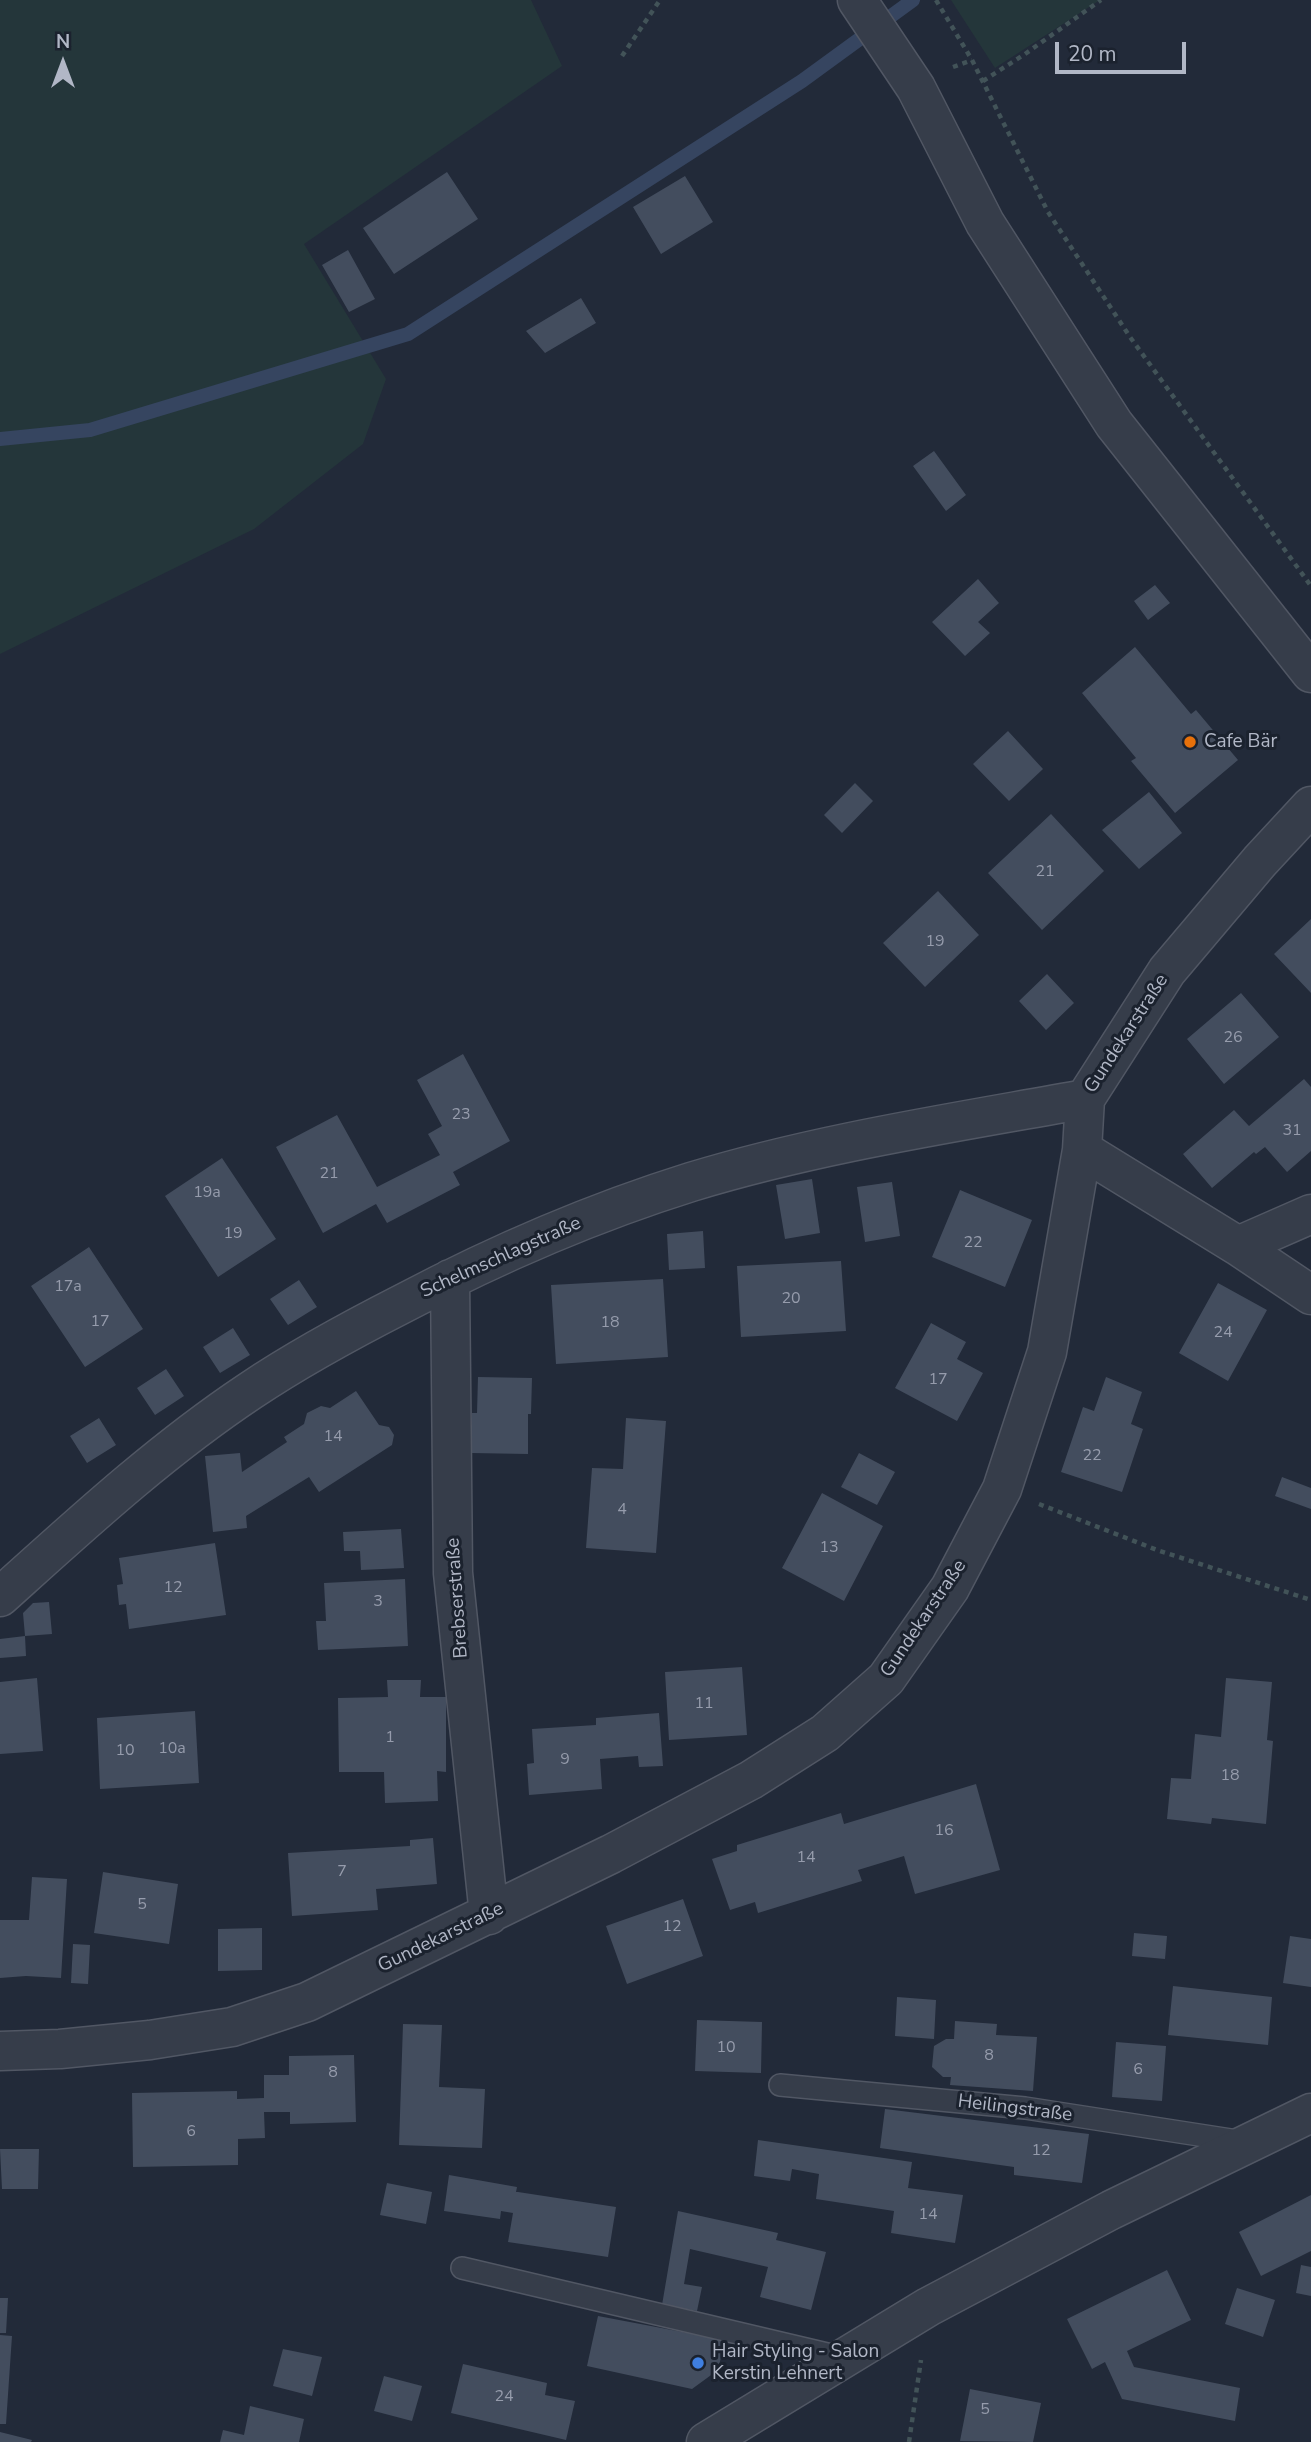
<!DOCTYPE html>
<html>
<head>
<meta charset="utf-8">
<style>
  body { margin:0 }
  #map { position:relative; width:1311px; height:2442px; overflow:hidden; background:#222a39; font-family:"Nunito Sans",sans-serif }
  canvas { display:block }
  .north { position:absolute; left:28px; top:28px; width:70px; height:70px; -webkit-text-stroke:5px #1b222e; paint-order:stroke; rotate:0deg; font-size:19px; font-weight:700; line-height:28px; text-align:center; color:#b1b7c6 }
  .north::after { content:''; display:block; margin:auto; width:24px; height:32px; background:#b1b7c6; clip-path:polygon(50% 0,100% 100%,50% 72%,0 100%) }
  .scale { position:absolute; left:1055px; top:42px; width:131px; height:32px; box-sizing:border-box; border:4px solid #b1b7c6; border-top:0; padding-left:9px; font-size:21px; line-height:24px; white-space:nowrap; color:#b1b7c6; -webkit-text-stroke:5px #1b222e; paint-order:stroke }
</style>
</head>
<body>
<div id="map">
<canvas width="1311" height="2442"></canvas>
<div class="north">N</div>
<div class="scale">20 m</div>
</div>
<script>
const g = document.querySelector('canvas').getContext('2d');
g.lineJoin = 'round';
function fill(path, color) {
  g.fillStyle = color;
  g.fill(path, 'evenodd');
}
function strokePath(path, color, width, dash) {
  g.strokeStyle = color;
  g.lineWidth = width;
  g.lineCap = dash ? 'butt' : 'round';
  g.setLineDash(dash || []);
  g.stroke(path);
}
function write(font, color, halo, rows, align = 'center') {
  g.font = font + ' "Nunito Sans",sans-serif';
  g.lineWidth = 6;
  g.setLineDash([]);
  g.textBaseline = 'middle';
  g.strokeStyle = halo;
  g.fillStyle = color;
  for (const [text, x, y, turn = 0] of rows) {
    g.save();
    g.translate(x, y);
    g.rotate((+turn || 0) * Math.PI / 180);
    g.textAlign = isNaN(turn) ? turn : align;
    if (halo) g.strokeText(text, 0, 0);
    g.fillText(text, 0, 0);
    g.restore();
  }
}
fill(new Path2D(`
  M 0,0 L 531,0 L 562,66 L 304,244 L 386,379 L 363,444 L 254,529 L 0,654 Z
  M 951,0 L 1100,0 L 995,68 Z`), '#24363a');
strokePath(new Path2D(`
  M 0,439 L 90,430 L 408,334 L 802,81 L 913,0`), '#364560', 14);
fill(new Path2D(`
  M 447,172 L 478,219 L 394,274 L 363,228 Z
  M 685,176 L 713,222 L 661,254 L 633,207 Z
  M 348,250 L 375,299 L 349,312 L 322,265 Z
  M 581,298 L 596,323 L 545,353 L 526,331 Z
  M 934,451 L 966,495 L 946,511 L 913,466 Z
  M 978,579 L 999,603 L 978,622 L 990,633 L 965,656 L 932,622 Z
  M 1155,585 L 1170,603 L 1148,620 L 1134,601 Z
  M 1135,647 L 1191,714 L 1196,710 L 1238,760 L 1175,813 L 1131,761 L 1136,758 L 1082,693 Z
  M 1008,731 L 1043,769 L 1009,801 L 973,764 Z
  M 855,783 L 873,801 L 842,833 L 824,815 Z
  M 1149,792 L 1182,833 L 1139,869 L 1102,830 Z
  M 1051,814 L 1104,871 L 1042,930 L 988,873 Z
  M 938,891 L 979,935 L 925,987 L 883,943 Z
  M 1311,919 L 1311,993 L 1274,954 Z
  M 1047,974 L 1074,1003 L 1046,1030 L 1019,1001 Z
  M 1241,993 L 1279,1037 L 1224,1084 L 1187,1039 Z
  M 463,1054 L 510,1141 L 453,1172 L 460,1185 L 387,1223 L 376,1204 L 323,1233 L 276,1147 L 337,1115 L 377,1187 L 440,1155 L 428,1134 L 442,1126 L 417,1080 Z
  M 1304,1079 L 1311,1087 L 1311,1151 L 1287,1172 L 1265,1147 L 1256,1154 L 1254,1152 L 1212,1188 L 1183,1154 L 1234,1110 L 1249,1126 Z
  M 222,1158 L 276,1239 L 218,1277 L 165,1196 Z
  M 812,1179 L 820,1233 L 785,1239 L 776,1185 Z
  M 892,1182 L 900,1236 L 865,1242 L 857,1187 Z
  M 960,1190 L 1032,1220 L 1005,1287 L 932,1257 Z
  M 703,1231 L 705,1268 L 669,1270 L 667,1234 Z
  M 89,1247 L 143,1329 L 85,1367 L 31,1286 Z
  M 841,1261 L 846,1331 L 741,1337 L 737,1266 Z
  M 663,1279 L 668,1357 L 556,1364 L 551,1285 Z
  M 299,1280 L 317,1307 L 288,1325 L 270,1299 Z
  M 1218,1283 L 1267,1310 L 1228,1381 L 1179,1353 Z
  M 931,1323 L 966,1342 L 957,1359 L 983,1373 L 957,1421 L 895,1388 Z
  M 233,1328 L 250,1355 L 220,1373 L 203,1347 Z
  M 166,1369 L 184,1396 L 155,1415 L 137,1388 Z
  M 478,1377 L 532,1378 L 531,1414 L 528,1414 L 528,1454 L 471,1453 L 472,1413 L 477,1413 Z
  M 1106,1377 L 1142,1392 L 1131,1424 L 1143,1429 L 1122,1492 L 1061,1472 L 1083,1407 L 1094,1411 Z
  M 356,1391 L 379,1425 L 389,1427 L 394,1435 L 392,1445 L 319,1492 L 309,1477 L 246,1516 L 247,1528 L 213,1532 L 205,1456 L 240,1453 L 242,1472 L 287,1442 L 284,1437 L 304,1424 L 307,1413 L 321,1406 L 330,1408 Z
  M 99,1418 L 116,1445 L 87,1463 L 70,1436 Z
  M 626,1418 L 666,1421 L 656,1553 L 586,1548 L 592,1468 L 623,1469 Z
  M 859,1453 L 895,1472 L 877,1505 L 841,1487 Z
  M 1282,1477 L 1311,1488 L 1311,1509 L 1275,1496 Z
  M 822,1493 L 883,1526 L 844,1601 L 782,1568 Z
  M 401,1529 L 404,1568 L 361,1570 L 360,1551 L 344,1551 L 343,1532 Z
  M 215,1543 L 226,1615 L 129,1629 L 126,1604 L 119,1605 L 117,1585 L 123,1584 L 119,1558 Z
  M 405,1579 L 408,1646 L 318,1650 L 316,1621 L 326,1621 L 324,1583 Z
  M 49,1602 L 52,1634 L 25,1636 L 26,1656 L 0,1658 L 0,1639 L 25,1636 L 23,1613 L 33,1603 Z
  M 742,1667 L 747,1735 L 669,1740 L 665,1672 Z
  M 37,1678 L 43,1751 L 0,1754 L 0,1682 Z
  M 1226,1678 L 1272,1682 L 1267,1740 L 1273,1741 L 1266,1824 L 1212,1818 L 1211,1824 L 1167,1819 L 1171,1778 L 1191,1779 L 1195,1734 L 1221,1737 Z
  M 387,1680 L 421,1680 L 420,1697 L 446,1697 L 446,1772 L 437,1771 L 438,1801 L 385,1803 L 384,1772 L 339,1772 L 338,1698 L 388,1697 Z
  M 195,1711 L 199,1783 L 100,1789 L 97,1718 Z
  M 659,1713 L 663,1766 L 639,1767 L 638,1756 L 600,1759 L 602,1789 L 529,1795 L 527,1764 L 534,1763 L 532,1729 L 596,1725 L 596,1718 Z
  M 976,1784 L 1000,1870 L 915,1894 L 904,1856 L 858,1870 L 862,1881 L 758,1913 L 755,1902 L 730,1910 L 712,1859 L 737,1851 L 737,1845 L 841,1813 L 844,1824 Z
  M 433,1838 L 437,1884 L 376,1889 L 378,1910 L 292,1916 L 288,1853 L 410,1846 L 410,1840 Z
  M 103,1872 L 178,1884 L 169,1944 L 94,1933 Z
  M 32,1877 L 67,1879 L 61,1978 L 26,1976 L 0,1978 L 0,1920 L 29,1920 Z
  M 683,1899 L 703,1956 L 627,1984 L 606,1926 Z
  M 262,1928 L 262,1970 L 218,1971 L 218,1929 Z
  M 1134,1933 L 1167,1936 L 1165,1959 L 1132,1956 Z
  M 1290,1936 L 1311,1939 L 1311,1987 L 1283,1983 Z
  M 73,1944 L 90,1945 L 88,1984 L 71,1983 Z
  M 1173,1986 L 1272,1997 L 1268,2045 L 1168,2035 Z
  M 897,1997 L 936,2000 L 934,2039 L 895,2036 Z
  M 697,2020 L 762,2022 L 761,2073 L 695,2071 Z
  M 955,2021 L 997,2024 L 996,2035 L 1037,2037 L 1033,2091 L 950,2085 L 951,2077 L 943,2077 L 932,2067 L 934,2046 L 946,2039 L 954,2039 Z
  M 403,2024 L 442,2025 L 439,2087 L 485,2089 L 482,2148 L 399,2145 Z
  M 1116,2042 L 1166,2046 L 1162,2101 L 1112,2097 Z
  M 354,2055 L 356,2122 L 290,2124 L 290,2112 L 264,2112 L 265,2138 L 238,2139 L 238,2165 L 133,2167 L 132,2093 L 237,2091 L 237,2099 L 264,2098 L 264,2075 L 289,2075 L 289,2056 Z
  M 885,2109 L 1089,2134 L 1082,2183 L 1014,2175 L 1014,2167 L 880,2148 Z
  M 758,2140 L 912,2162 L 908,2188 L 963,2195 L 955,2243 L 891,2233 L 894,2211 L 816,2199 L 819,2174 L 792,2169 L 790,2181 L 754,2176 Z
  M 0,2149 L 39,2149 L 38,2189 L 2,2189 Z
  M 449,2175 L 517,2187 L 516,2192 L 518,2192 L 616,2207 L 608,2257 L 508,2242 L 513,2213 L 501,2211 L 500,2219 L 444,2211 Z
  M 387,2183 L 432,2192 L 426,2224 L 380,2215 Z
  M 1311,2195 L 1311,2251 L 1261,2276 L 1239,2232 Z
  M 678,2211 L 778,2233 L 776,2240 L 826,2252 L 811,2310 L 760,2297 L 768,2267 L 690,2249 L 684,2284 L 702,2287 L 697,2311 L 662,2305 Z
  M 1301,2265 L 1311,2267 L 1311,2296 L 1296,2293 Z
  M 1167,2270 L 1191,2320 L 1127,2351 L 1134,2367 L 1240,2388 L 1235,2421 L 1122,2399 L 1105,2362 L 1092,2369 L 1067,2319 Z
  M 1237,2288 L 1275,2300 L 1263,2337 L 1225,2324 Z
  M 0,2298 L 8,2298 L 6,2333 L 0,2333 Z
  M 598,2316 L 725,2340 L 718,2370 L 692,2389 L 587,2366 Z
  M 0,2335 L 12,2336 L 6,2424 L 0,2424 Z
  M 283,2349 L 322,2357 L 312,2396 L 273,2386 Z
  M 463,2364 L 547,2383 L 545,2395 L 575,2401 L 566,2440 L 451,2413 Z
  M 384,2376 L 422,2386 L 412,2421 L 374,2411 Z
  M 970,2389 L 1041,2403 L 1033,2442 L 960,2441 Z
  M 250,2406 L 304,2419 L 299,2442 L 220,2442 L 223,2430 L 244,2435 Z
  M 0,2432 L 32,2440 L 31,2442 L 0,2442 Z`), '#434d5e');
const service = new Path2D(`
  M 780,2085 L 1025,2108 L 1244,2142
  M 462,2268 L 844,2358`);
const minor = new Path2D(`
  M 1082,1150 L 1238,1246 L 1311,1295
  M 1238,1246 L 1311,1214
  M 450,1279 L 453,1573 L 489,1915
  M 0,1597 C 80,1525 160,1451 250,1391 C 299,1358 351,1330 404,1303 C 495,1255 592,1213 691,1182 C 819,1143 953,1123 1085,1099
  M 0,2051 L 60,2049 L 150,2040 L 232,2027 L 307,2002 L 611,1854 L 751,1780 L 825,1733 L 886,1679 L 950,1588 L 1002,1489 L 1047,1352 L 1082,1150 L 1085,1099 L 1167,971 L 1260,861 L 1311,806`);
const tertiary = new Path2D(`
  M 857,0 L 916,88 L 985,223 L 1114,424 L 1311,673
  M 706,2442 L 928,2307 L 1111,2210 L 1311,2113`);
strokePath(service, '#515764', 24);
strokePath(minor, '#515764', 41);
strokePath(tertiary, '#515764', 41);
strokePath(new Path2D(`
  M 936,0 L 972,60 L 1048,212 L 1130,337 L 1311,586
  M 622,56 L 660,0
  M 953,67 L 972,60
  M 983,81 L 1025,54 L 1101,0
  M 1039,1504 L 1157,1550 L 1311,1600
  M 909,2442 L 921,2360`), '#425358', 4.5, [5, 5]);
strokePath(service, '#363d4a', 21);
strokePath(minor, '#363d4a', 38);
strokePath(tertiary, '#363d4a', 38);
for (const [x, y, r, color] of [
  [1190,742,7,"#e8710a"],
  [698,2363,7,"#3f7fe0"]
]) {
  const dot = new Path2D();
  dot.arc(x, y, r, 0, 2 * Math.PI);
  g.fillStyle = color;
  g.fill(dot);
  strokePath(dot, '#1b222e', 2.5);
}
write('16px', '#969cac', null, [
  ["21",1045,872],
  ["19",935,942],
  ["26",1233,1038],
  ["23",461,1115],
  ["31",1292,1131],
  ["21",329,1174],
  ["19a",207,1193],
  ["19",233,1234],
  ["22",973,1243],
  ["17a",68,1287],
  ["20",791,1299],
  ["17",100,1322],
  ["18",610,1323],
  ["24",1223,1333],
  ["17",938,1380],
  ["14",333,1437],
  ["22",1092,1456],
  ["4",622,1510],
  ["13",829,1548],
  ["12",173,1588],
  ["3",378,1602],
  ["11",704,1704],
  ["1",390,1738],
  ["10a",172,1749],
  ["10",125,1751],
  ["9",565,1760],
  ["18",1230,1776],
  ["16",944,1831],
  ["14",806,1858],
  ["7",342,1872],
  ["5",142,1905],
  ["12",672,1927],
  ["10",726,2048],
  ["8",989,2056],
  ["6",1138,2070],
  ["8",333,2073],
  ["6",191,2132],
  ["12",1041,2151],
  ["14",928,2215],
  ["24",504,2397],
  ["5",985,2410]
]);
write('19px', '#b1b7c6', '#1b222e', [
  ["Cafe Bär",1204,742],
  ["Hair Styling - Salon",712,2352],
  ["Kerstin Lehnert",712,2374]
], 'left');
write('19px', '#b1b7c6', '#1b222e', [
  ["Gundekarstraße",1127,1034,-57],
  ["Schelmschlagstraße",501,1258,-24],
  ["Brebserstraße",458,1598,-94],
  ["Gundekarstraße",924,1619,-56],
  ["Gundekarstraße",441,1938,-26],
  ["Heilingstraße",1015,2109,7]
]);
</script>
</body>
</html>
